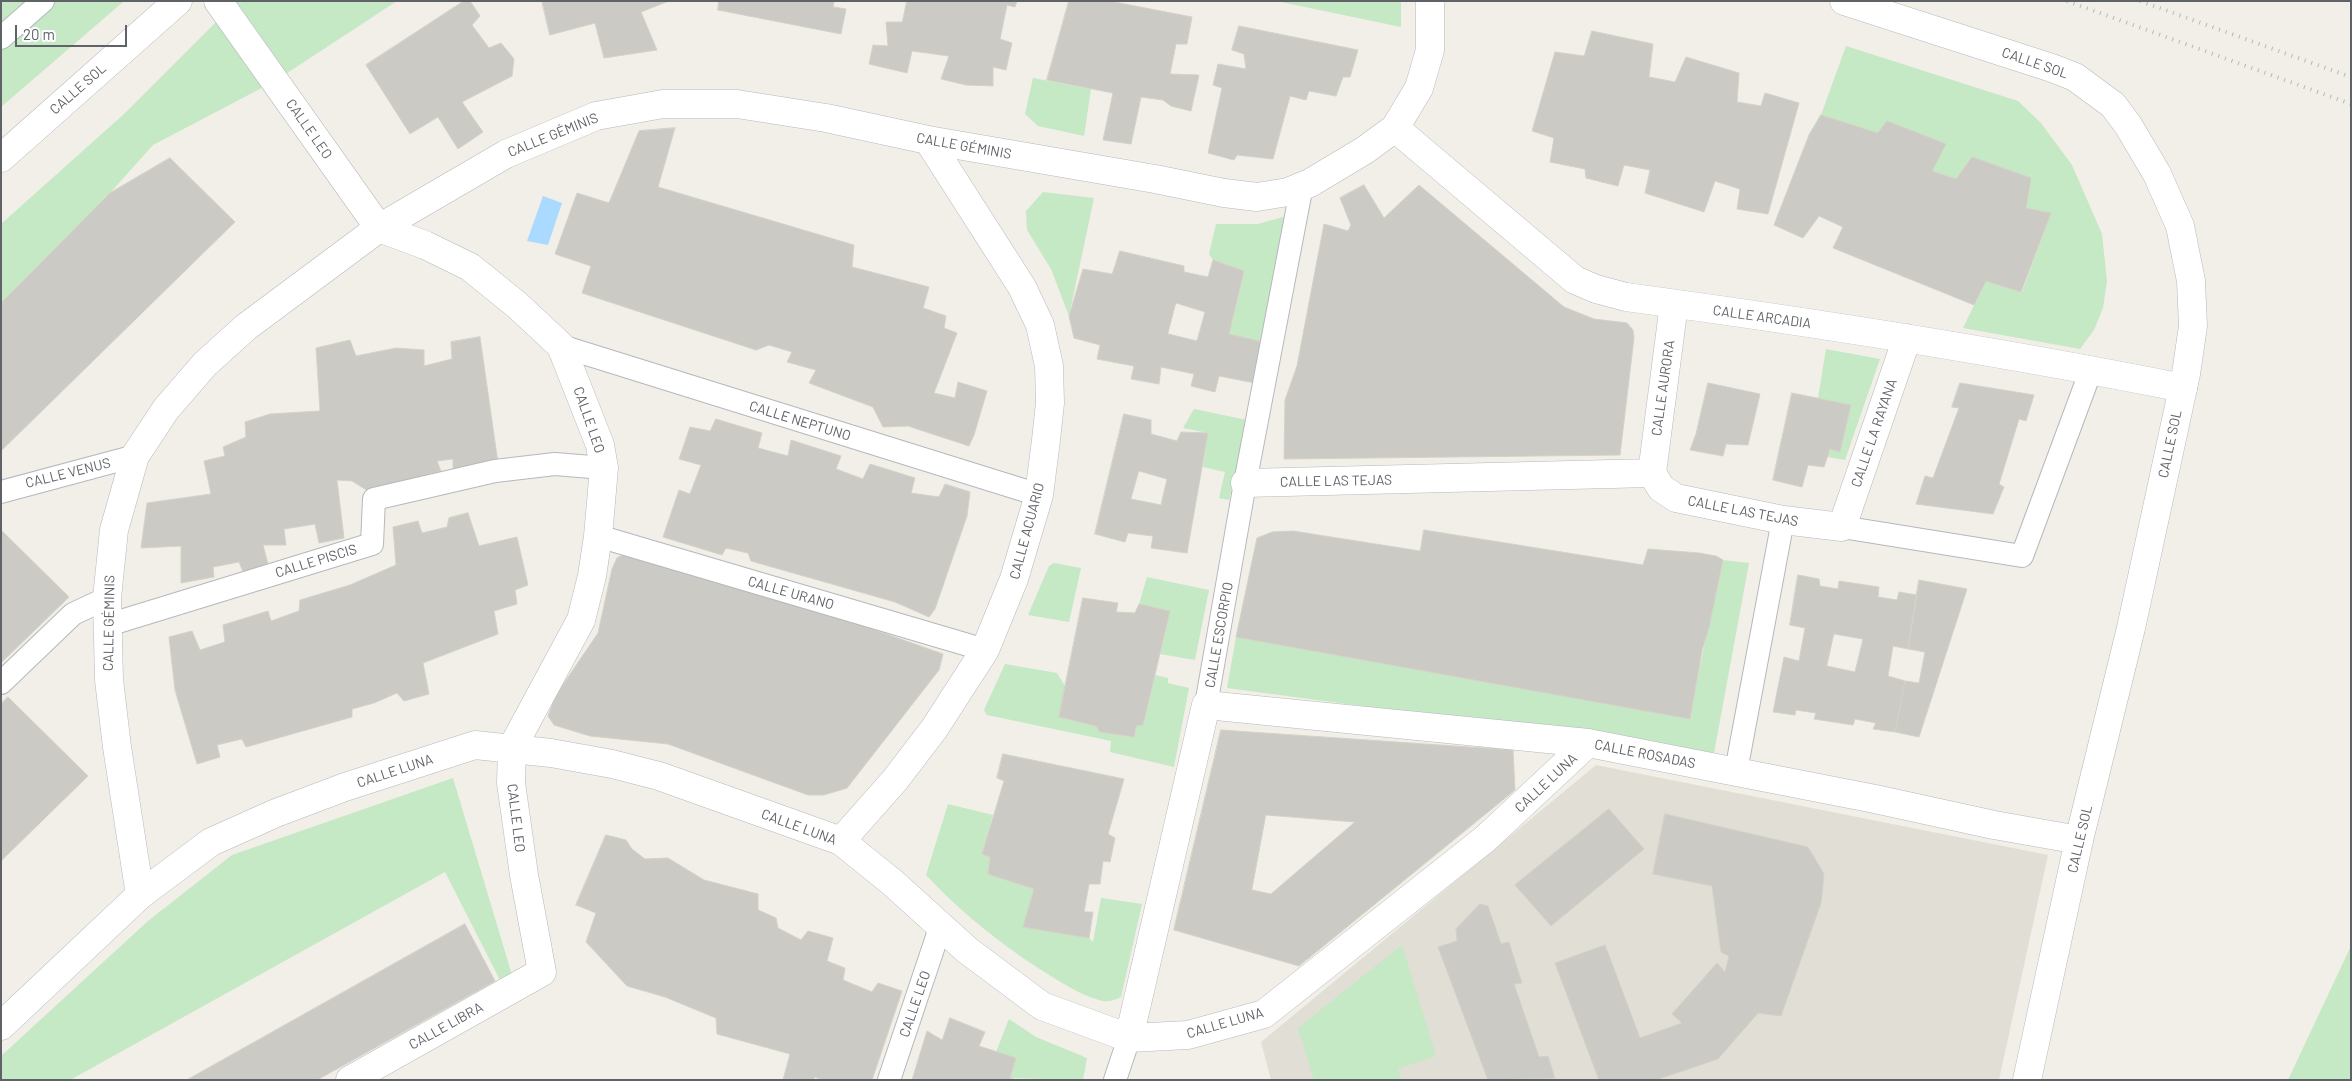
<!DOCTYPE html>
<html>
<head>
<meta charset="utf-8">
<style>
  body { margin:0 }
  #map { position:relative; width:2352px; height:1081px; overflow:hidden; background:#f1efe8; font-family:Barlow,sans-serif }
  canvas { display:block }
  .frame { position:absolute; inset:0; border:2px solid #5f6368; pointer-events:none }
  .scale { position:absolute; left:15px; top:25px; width:112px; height:22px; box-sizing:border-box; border:2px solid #5f6368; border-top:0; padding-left:6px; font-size:15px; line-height:18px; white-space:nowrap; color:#5f6368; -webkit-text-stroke:4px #fff; paint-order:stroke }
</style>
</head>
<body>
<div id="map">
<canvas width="2352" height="1081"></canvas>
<div class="frame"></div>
<div class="scale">20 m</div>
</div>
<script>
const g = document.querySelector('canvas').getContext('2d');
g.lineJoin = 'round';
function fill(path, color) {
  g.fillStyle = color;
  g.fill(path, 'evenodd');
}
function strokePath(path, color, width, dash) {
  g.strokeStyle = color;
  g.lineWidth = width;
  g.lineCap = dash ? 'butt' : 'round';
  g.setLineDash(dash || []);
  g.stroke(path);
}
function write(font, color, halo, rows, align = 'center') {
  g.font = font + ' Barlow,sans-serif';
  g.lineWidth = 4.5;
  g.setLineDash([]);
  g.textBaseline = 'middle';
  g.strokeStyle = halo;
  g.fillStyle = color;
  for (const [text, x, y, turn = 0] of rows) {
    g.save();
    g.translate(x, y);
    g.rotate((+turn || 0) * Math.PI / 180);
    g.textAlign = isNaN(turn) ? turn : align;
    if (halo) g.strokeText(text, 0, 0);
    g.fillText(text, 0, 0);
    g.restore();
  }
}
fill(new Path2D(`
  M 1596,765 L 2048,855 L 1999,1080 L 1271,1080 L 1261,1042 Z`), '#e1ded6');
fill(new Path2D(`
  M 1,1 L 123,1 L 123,2 L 1,107 Z
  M 237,1 L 397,1 L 275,81 L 153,145 L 110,193 L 1,303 L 1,224 L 124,114 Z
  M 1276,1 L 1401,1 L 1401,27 Z
  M 1846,46 L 2018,101 L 2041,123 L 2072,165 L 2102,234 L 2107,281 L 2103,308 L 2094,330 L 2080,349 L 1963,328 L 1986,281 L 2022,292 L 2051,213 L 2026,208 L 1972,157 L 1956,179 L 1932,171 L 1878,133 L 1821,115 Z
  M 1033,78 L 1091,89 L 1084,136 L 1038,126 L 1025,114 Z
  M 1043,192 L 1094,198 L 1069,316 L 1051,269 L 1027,230 L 1026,211 Z
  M 1290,215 L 1263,342 L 1229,334 L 1244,271 L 1213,260 L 1209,254 L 1216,224 L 1258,224 Z
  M 1826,349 L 1880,359 L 1845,460 L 1827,457 L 1830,449 L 1840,452 L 1851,405 L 1818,398 Z
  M 1194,409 L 1247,420 L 1229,500 L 1219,498 L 1225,472 L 1203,467 L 1208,433 L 1183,428 Z
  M 1723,560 L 1749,563 L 1714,753 L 1227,688 L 1236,637 L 1690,719 C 1699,665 1712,613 1723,560 Z
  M 1054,563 L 1081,568 L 1069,622 L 1028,615 L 1049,566 Z
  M 1147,577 L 1209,590 L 1195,660 L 1160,654 L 1170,611 L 1139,604 Z
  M 1005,664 L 1057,673 L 1065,686 L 1059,717 L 1096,726 L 1100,732 L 1134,737 L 1136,726 L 1143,725 L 1155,675 L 1168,678 L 1168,683 L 1189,688 L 1174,767 L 1110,752 L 1111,741 L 987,715 L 984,710 Z
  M 453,778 L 512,975 L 501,982 L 445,872 L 70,1080 L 1,1080 L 1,1056 L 148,921 L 232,855 Z
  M 948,804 L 993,815 L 982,854 L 990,857 L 988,874 L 1034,889 L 1024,927 L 1089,938 L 1093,942 L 1101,898 L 1142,904 L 1121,997 C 1115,1000 1109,1002 1103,1001 C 1085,997 1069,987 1054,978 C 1007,949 964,916 926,875 Z
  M 1402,945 L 1436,1056 L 1398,1069 L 1401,1080 L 1314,1080 L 1298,1028 Z
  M 2351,946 L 2351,1080 L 2288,1080 Z
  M 1009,1019 L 1036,1037 L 1087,1058 L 1083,1080 L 1010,1078 L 1016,1058 L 996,1052 Z`), '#c5e8c5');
fill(new Path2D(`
  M 543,196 L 562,203 L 548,245 L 527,241 Z`), '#aadaff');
const building = new Path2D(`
  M 464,1 L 470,1 L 480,16 L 472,25 L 489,48 L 501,43 L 514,59 L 512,76 L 462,102 L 483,132 L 458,149 L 438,117 L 410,134 L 366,65 Z
  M 542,1 L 669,1 L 641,12 L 657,50 L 604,58 L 595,23 L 550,35 Z
  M 719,1 L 834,1 L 833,7 L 846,9 L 841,34 L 718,10 Z
  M 907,1 L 1017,1 L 1015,7 L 1007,5 L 1000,39 L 1012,43 L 1006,70 L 993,67 L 993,86 L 966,85 L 941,79 L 949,56 L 912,51 L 907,73 L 869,64 L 873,45 L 888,46 L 886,22 L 902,22 Z
  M 1069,1 L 1109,1 L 1192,17 L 1187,44 L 1176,44 L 1170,74 L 1199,75 L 1191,111 L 1171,106 L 1163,100 L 1141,97 L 1131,144 L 1103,140 L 1113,93 L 1047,80 Z
  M 1239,26 L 1358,50 L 1350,77 L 1343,77 L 1336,96 L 1309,91 L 1306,100 L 1290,96 L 1273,159 L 1237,155 L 1234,160 L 1208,153 L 1222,88 L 1213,85 L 1218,64 L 1246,69 L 1244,54 L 1232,50 Z
  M 1592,31 L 1653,44 L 1649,77 L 1675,82 L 1686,57 L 1739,73 L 1737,102 L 1761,106 L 1765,93 L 1799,103 L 1768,214 L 1737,209 L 1740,189 L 1715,181 L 1704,212 L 1645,193 L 1650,170 L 1624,165 L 1618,186 L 1586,178 L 1585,169 L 1550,162 L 1554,138 L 1532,131 L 1555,52 L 1584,56 Z
  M 1821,115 L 1878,133 L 1887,121 L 1946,144 L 1932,171 L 1956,179 L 1972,157 L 2031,178 L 2026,208 L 2051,213 L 2021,292 L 1986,281 L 1974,305 L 1833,248 L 1843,227 L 1819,216 L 1803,238 L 1774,225 L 1809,135 Z
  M 675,128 L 658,187 L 854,245 L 852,267 L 929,287 L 923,308 L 946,316 L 944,328 L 957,333 L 934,393 L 955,398 L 958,382 L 987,391 L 974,435 L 969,446 L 908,426 L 883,427 L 873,407 L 809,383 L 816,370 L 787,362 L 792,352 L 769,345 L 756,350 L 582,293 L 591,266 L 555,254 L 577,193 L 609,203 L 639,131 Z
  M 170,158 L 235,222 L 1,451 L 1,303 L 110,193 Z
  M 1364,185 L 1384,218 L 1419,185 L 1564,307 L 1594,319 L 1627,323 L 1633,330 L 1634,338 L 1620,455 L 1284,459 L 1285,400 L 1297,366 L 1324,224 L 1348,231 L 1351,225 L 1340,198 Z
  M 1120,251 L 1184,266 L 1184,272 L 1208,277 L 1213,260 L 1244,271 L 1229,334 L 1263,342 L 1255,383 L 1219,376 L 1215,392 L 1191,386 L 1194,374 L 1161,367 L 1159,384 L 1131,379 L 1134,366 L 1097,359 L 1100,345 L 1074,338 L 1069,316 L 1083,269 L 1112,274 ZM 1176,303 L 1205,312 L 1197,341 L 1168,334 Z
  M 480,337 L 498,463 L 453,473 L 453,459 L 437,461 L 441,471 L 368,491 L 352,481 L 337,480 L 344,538 L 319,543 L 315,524 L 284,529 L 286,545 L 263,545 L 268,564 L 244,574 L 239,562 L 213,567 L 214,577 L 181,583 L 181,546 L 141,548 L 147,503 L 211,494 L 204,461 L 225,456 L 223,447 L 246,437 L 245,422 L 270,414 L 320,411 L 316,348 L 350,340 L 356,356 L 396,348 L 424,350 L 424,366 L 452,359 L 451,342 Z
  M 1708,383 L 1760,394 L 1748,445 L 1726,444 L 1723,456 L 1690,450 L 1696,434 Z
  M 1960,383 L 2034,395 L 2026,421 L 2019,419 L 1999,484 L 2004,487 L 1993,514 L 1916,504 L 1925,476 L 1933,478 L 1959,408 L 1952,407 Z
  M 1792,393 L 1851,405 L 1840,452 L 1830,449 L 1824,467 L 1808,465 L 1802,487 L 1773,480 Z
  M 1124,414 L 1151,420 L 1151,434 L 1177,441 L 1181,432 L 1208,433 L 1187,553 L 1151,548 L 1153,536 L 1128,533 L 1125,542 L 1095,534 ZM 1139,471 L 1167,479 L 1161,505 L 1131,499 Z
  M 716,419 L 762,433 L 758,448 L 788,456 L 791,440 L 841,456 L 836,469 L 863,479 L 870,464 L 915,478 L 911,493 L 939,497 L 945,484 L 970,492 L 967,516 L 935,609 L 929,617 L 895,602 L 751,561 L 748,553 L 726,548 L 722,555 L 663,537 L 679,490 L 690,494 L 701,465 L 679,459 L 690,427 L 710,431 Z
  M 468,513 L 479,546 L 517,537 L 528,585 L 515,590 L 517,604 L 494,611 L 498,634 L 423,663 L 429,694 L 404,701 L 397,693 L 374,703 L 352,709 L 352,717 L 246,747 L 242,739 L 217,745 L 220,757 L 197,764 L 175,690 L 169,637 L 192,631 L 200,650 L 225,642 L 223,625 L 268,611 L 271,621 L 299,611 L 300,600 L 350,585 L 396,565 L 393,527 L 418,521 L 422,533 L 447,527 L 449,518 Z
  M 1,530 L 69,597 L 1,663 Z
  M 1424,530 L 1643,565 L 1648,549 L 1699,553 L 1716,556 L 1723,560 L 1709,627 L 1702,651 L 1690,719 L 1236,637 L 1257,538 L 1272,532 L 1293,531 L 1420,551 Z
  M 631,551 L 804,605 L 943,654 L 939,670 L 847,788 L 824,795 L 808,795 L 668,744 L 590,736 L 554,725 L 548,716 L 556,695 L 598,633 L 612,569 L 617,558 Z
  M 1798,575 L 1819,579 L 1820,586 L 1838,589 L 1839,581 L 1879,587 L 1878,597 L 1897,600 L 1899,592 L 1917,595 L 1908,649 L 1893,646 L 1888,676 L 1905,681 L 1895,732 L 1873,729 L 1876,723 L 1855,719 L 1853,725 L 1814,719 L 1816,713 L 1796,710 L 1795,715 L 1773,712 L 1784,657 L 1799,661 L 1805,628 L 1790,625 ZM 1834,634 L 1863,639 L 1855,672 L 1827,666 Z
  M 1919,580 L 1967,589 L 1919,737 L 1895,732 L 1905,681 L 1919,683 L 1925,652 L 1908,649 Z
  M 1083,598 L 1118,603 L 1116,612 L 1135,613 L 1139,604 L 1170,611 L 1143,725 L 1136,726 L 1134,737 L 1100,732 L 1096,726 L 1059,717 Z
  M 8,697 L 88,776 L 1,861 L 1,704 Z
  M 1221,730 L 1513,750 L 1515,790 L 1299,966 L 1174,930 ZM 1266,815 L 1355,822 L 1271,894 L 1252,890 Z
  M 1003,754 L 1124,779 L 1108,834 L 1115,838 L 1110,862 L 1103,861 L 1100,884 L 1089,884 L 1084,912 L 1093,912 L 1089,938 L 1023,927 L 1034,889 L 988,874 L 990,857 L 982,854 L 1004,781 L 997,778 Z
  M 1609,809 L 1644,849 L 1551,926 L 1515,885 Z
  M 1665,814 L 1808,847 L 1824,874 L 1821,903 L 1781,1016 L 1758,1013 L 1718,1059 L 1656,1080 L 1599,1080 L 1555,963 L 1605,945 L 1640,1038 L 1682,1023 L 1672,1014 L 1717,963 L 1725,972 L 1729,956 L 1721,952 L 1712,886 L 1653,874 Z
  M 606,835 L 626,840 L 632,849 L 645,859 L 668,858 L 704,880 L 758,894 L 758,910 L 776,918 L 778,928 L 801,940 L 808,931 L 833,938 L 827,961 L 845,968 L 843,980 L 872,992 L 878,983 L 902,991 L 872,1080 L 822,1080 L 815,1077 L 813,1080 L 783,1080 L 790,1054 L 717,1034 L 716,1018 L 665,997 L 627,986 L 586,942 L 596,913 L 576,905 Z
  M 1480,904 L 1488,906 L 1501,944 L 1509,942 L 1522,983 L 1514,984 L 1539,1057 L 1548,1056 L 1555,1078 L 1488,1080 L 1438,947 L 1457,941 L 1456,929 Z
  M 465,924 L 495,981 L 317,1080 L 187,1080 Z
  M 950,1018 L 985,1032 L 979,1046 L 1016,1058 L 1010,1078 L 1016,1080 L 912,1080 L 927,1031 L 942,1040 Z`);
fill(building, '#cccac5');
strokePath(building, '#d6d1c6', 1);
const pedestrian = new Path2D(`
  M 1,38 L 43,1
  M 561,346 L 1039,495
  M 1,492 L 135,456
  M 1842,527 L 2022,556 L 2091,370
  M 598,536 L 985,650
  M 108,625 L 372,544 L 374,499 L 495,471 L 555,464 L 604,468
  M 1,683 L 73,614 L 107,598
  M 1206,705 L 1245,483 L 1302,185
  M 1736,771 L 1783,520
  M 889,1080 L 940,928
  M 1115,1080 L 1129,1038`);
const minor = new Path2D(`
  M 218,1 L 379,228 L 425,245 L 470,267 L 517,305 L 561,346 L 600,445 L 604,468 L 598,536 L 592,576 L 581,620 L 512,748 L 511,783 L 524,875 L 542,972 L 350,1080
  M 1395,128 L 1575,280 L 1596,289 L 1626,297 C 1812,322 1998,351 2183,388
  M 1652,473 L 1661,488 L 1676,498 L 1783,520 L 1842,527 L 1907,338
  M 1652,473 L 1674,304
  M 1245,483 L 1652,473
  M 841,841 L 895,780 L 934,729 L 985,650 L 1014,579 L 1039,495 L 1046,440 L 1050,403 L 1049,366 L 1040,325 L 1022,287 L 928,140
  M 140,895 L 117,747 L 109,680 L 107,598 L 114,530 L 135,456 L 166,409 L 205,364 L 246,327 L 379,228 L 506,154 L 596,116 L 663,104 L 737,104 L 826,118 L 928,140 L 1155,179 L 1224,193 L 1257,197 L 1288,192 L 1310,183 L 1365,150 L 1395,128 L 1419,88 L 1430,50 L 1430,1
  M 1,1026 L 140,895 L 211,842 L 276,813 L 345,787 L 475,745 L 551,753 L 612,764 L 659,776 L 841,841 L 893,883 L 967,950 L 1042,1006 L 1129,1038 L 1188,1035 L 1264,1014 L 1485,839 L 1588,743
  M 1129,1038 L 1206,705 L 1588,743 L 1875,799 L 1994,825 L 2079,840`);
const tertiary = new Path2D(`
  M 1844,1 L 2052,68 L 2075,77 L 2113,105 L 2128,125 L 2157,174 L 2180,226 L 2191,281 L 2193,326 L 2186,374 L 2131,628 L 2079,840 L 2027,1080
  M 1,158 L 178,1`);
strokePath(pedestrian, '#b5b8bc', 24);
strokePath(minor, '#b5b8bc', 29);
strokePath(tertiary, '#b5b8bc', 29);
strokePath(pedestrian, '#fff', 22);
strokePath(minor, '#fff', 28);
strokePath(tertiary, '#fff', 28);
strokePath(new Path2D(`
  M 2067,1 L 2351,104
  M 2140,1 L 2351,77`), '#b6b7b8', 4, [1, 6]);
write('14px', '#5f6368', '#fff', [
  ["CALLE SOL",2035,63,19],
  ["CALLE SOL",78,89,-41],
  ["CALLE LEO",309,129,55],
  ["CALLE GÉMINIS",553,135,-22],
  ["CALLE GÉMINIS",964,146,10],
  ["CALLE ARCADIA",1762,317,8],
  ["CALLE AURORA",1663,388,-82],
  ["CALLE LEO",589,420,71],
  ["CALLE NEPTUNO",800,421,17],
  ["CALLE LA RAYANA",1874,433,-71],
  ["CALLE SOL",2170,444,-78],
  ["CALLE VENUS",68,473,-14],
  ["CALLE LAS TEJAS",1336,481,-1],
  ["CALLE LAS TEJAS",1743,511,11],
  ["CALLE ACUARIO",1027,531,-75],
  ["CALLE PISCIS",316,561,-17],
  ["CALLE URANO",791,593,16],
  ["CALLE GÉMINIS",109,623,-89],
  ["CALLE ESCORPIO",1219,635,-80],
  ["CALLE ROSADAS",1645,754,11],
  ["CALLE LUNA",395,771,-18],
  ["CALLE LUNA",1546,783,-43],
  ["CALLE LEO",516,818,83],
  ["CALLE LUNA",799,827,20],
  ["CALLE SOL",2080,839,-77],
  ["CALLE LEO",915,1004,-71],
  ["CALLE LUNA",1225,1023,-16],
  ["CALLE LIBRA",446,1026,-29]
]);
</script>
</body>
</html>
